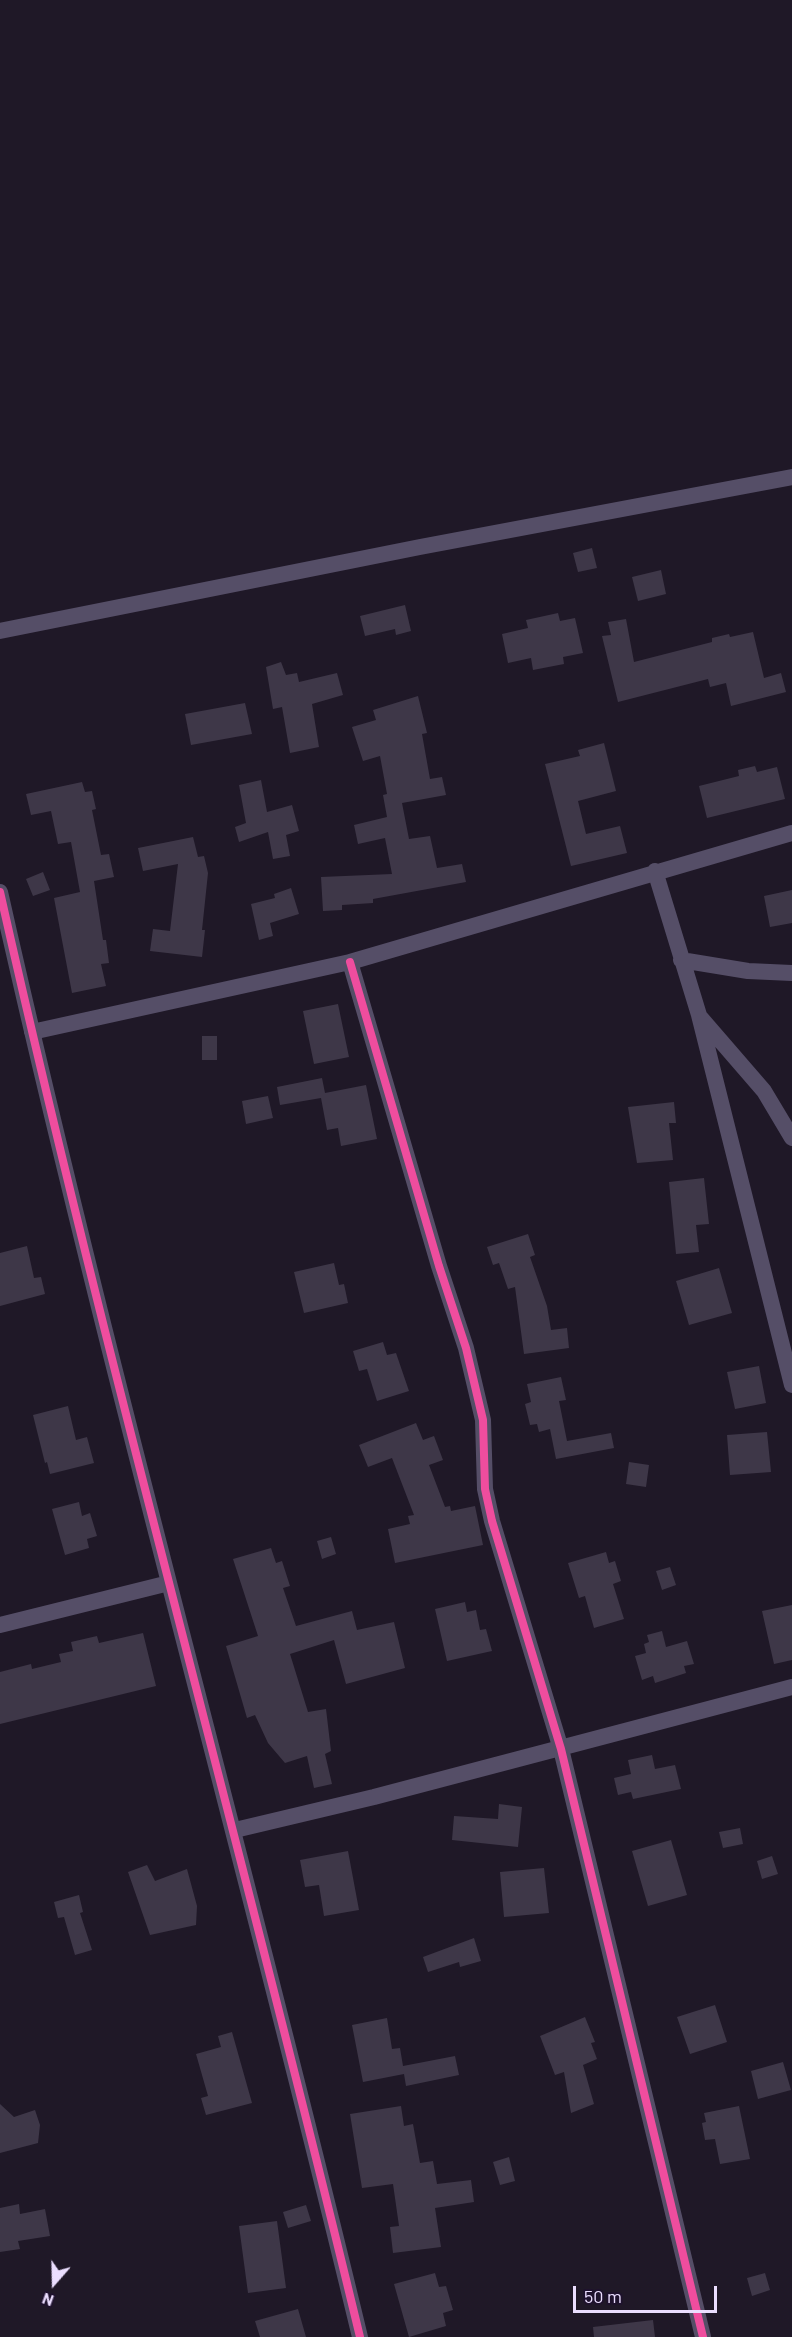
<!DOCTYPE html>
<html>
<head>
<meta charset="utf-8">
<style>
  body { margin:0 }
  #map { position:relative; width:792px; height:2337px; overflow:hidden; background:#1f1827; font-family:Barlow,sans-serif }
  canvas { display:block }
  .north { position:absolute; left:24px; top:2253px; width:60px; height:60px; -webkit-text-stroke:4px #1e122d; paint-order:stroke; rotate:200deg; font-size:16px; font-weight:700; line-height:24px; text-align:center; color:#ebdeff }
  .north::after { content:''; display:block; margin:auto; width:21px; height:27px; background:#ebdeff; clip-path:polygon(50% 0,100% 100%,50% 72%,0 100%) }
  .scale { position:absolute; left:573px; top:2286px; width:144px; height:27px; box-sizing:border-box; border:3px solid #ebdeff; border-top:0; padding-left:8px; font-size:18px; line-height:21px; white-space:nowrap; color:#ebdeff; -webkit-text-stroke:4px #1e122d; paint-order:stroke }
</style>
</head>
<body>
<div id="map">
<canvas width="792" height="2337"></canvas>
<div class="north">N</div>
<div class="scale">50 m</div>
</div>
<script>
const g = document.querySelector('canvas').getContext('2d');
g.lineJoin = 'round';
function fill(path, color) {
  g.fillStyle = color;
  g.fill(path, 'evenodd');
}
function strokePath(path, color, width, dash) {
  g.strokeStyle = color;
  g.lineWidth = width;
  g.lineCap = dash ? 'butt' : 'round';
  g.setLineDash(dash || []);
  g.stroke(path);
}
fill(new Path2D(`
  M 592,548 L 597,568 L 578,572 L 573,553 Z
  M 661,570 L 666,594 L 638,601 L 632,577 Z
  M 405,605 L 411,631 L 396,635 L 395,629 L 365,636 L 360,616 Z
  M 558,613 L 560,621 L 575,618 L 583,653 L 563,657 L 564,664 L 533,670 L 531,658 L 508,663 L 502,634 L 528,628 L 526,620 Z
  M 626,619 L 634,662 L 712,642 L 712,638 L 729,634 L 730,637 L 753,632 L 764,678 L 781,673 L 786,692 L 731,706 L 726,683 L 710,687 L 708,679 L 618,702 L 602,636 L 611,635 L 608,622 Z
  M 281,662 L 286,675 L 297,673 L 299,682 L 337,673 L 343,695 L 312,704 L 319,747 L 290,753 L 282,707 L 273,709 L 266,667 Z
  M 418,696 L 427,733 L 422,734 L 430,779 L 442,777 L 446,795 L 402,803 L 409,839 L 430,836 L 437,868 L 462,864 L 466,882 L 373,899 L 373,903 L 342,905 L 342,910 L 323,911 L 321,877 L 392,874 L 385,838 L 358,844 L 354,825 L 387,817 L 383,795 L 387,794 L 380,756 L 363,761 L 352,727 L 376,720 L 373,710 Z
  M 245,703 L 252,734 L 191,745 L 185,714 Z
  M 604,743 L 616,791 L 578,801 L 586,834 L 620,826 L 627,853 L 571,866 L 545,764 L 580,756 L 578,750 Z
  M 755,766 L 757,772 L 777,767 L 785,799 L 707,818 L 699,786 L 739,776 L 738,770 Z
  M 261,780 L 267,812 L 292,805 L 299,831 L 286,835 L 290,856 L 273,859 L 268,832 L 239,842 L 235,827 L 246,823 L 239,785 Z
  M 82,782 L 85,792 L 92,791 L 96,809 L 92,810 L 101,855 L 109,854 L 114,877 L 94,881 L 103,940 L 106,940 L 109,963 L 101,964 L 106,986 L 72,993 L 54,898 L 80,892 L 71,842 L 58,844 L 51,811 L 31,815 L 26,794 Z
  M 193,837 L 198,857 L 204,856 L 208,873 L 202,930 L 205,930 L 202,957 L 150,951 L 153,929 L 170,931 L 178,864 L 143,871 L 138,848 Z
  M 43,872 L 50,890 L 33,896 L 26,879 Z
  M 291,888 L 299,914 L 270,923 L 273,936 L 259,940 L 251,904 L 275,898 L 274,894 Z
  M 792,890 L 792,923 L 770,927 L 764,896 Z
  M 338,1004 L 349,1057 L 314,1064 L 303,1011 Z
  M 202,1036 L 217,1036 L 217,1060 L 202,1060 Z
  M 322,1078 L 325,1093 L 366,1085 L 377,1139 L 341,1146 L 338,1128 L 327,1130 L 321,1098 L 280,1105 L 277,1087 Z
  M 268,1096 L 273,1118 L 246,1124 L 242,1101 Z
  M 674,1102 L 676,1123 L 669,1123 L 673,1160 L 637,1163 L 628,1107 Z
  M 704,1178 L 709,1224 L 696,1225 L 699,1252 L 676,1254 L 669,1182 Z
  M 528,1234 L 535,1255 L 530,1257 L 547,1306 L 551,1330 L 567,1328 L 569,1348 L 524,1354 L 515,1287 L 508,1289 L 499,1263 L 493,1265 L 487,1247 Z
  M 27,1246 L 34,1278 L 41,1277 L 45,1294 L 0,1306 L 0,1253 Z
  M 334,1263 L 339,1285 L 344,1284 L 348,1303 L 304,1313 L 294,1272 Z
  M 719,1268 L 732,1313 L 689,1325 L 676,1281 Z
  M 383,1342 L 387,1355 L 396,1353 L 409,1391 L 377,1401 L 367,1369 L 359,1371 L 353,1351 Z
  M 759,1366 L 766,1403 L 735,1409 L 727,1372 Z
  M 561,1377 L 566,1400 L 559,1401 L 567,1441 L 611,1433 L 614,1448 L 556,1459 L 550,1429 L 539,1432 L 537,1424 L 530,1425 L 525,1404 L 531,1402 L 527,1384 Z
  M 68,1406 L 76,1440 L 87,1437 L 94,1463 L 50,1474 L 47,1462 L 45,1463 L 33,1415 Z
  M 416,1423 L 423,1440 L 434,1436 L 443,1460 L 429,1465 L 445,1507 L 450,1506 L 451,1511 L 475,1506 L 483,1545 L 395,1563 L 388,1529 L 410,1524 L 408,1516 L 414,1515 L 392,1458 L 368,1467 L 359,1445 Z
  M 767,1432 L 771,1472 L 730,1475 L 727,1435 Z
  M 629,1462 L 649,1465 L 646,1487 L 626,1484 Z
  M 79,1502 L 82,1516 L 90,1513 L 97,1536 L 87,1539 L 89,1548 L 65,1555 L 52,1509 Z
  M 331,1537 L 336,1554 L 322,1559 L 317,1541 Z
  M 271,1548 L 276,1563 L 282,1561 L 290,1586 L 283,1588 L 296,1626 L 352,1611 L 357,1630 L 394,1622 L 405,1668 L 346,1684 L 334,1640 L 290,1654 L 308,1712 L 326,1709 L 331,1751 L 325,1754 L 332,1784 L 314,1788 L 307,1756 L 285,1763 L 268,1743 L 255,1715 L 247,1718 L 226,1646 L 258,1636 L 233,1559 Z
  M 606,1552 L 609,1563 L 615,1561 L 621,1581 L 613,1584 L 624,1619 L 594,1628 L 585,1596 L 579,1598 L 568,1563 Z
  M 670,1567 L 676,1585 L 662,1590 L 656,1571 Z
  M 465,1602 L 467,1612 L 476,1610 L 480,1630 L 486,1629 L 492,1651 L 447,1661 L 435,1609 Z
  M 792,1605 L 792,1660 L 774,1664 L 762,1611 Z
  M 662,1631 L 666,1647 L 687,1641 L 694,1664 L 684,1666 L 686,1673 L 655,1683 L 653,1676 L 642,1680 L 635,1656 L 646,1653 L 644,1644 L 649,1642 L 647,1635 Z
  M 143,1633 L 156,1686 L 0,1724 L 0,1672 L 31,1664 L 32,1669 L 61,1662 L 59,1654 L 73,1651 L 71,1642 L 97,1636 L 99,1643 Z
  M 652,1755 L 655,1769 L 675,1765 L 681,1789 L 633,1799 L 631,1792 L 618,1795 L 614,1778 L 631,1774 L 628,1760 Z
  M 499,1804 L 522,1807 L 518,1847 L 452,1840 L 454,1816 L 498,1819 Z
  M 740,1828 L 743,1844 L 723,1848 L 719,1832 Z
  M 671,1840 L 687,1895 L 648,1906 L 632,1851 Z
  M 348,1851 L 359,1910 L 324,1916 L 319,1885 L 305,1887 L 300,1860 Z
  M 772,1856 L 778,1874 L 762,1879 L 757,1861 Z
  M 147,1865 L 155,1881 L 187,1869 L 197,1906 L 196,1925 L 150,1935 L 128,1872 Z
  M 544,1868 L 549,1913 L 504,1917 L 500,1872 Z
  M 79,1895 L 83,1912 L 80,1913 L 92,1950 L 75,1955 L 64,1917 L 58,1918 L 54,1902 Z
  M 474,1938 L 481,1961 L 460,1967 L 459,1962 L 428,1972 L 423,1957 Z
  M 715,2005 L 727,2042 L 690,2054 L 677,2017 Z
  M 585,2017 L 595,2042 L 591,2043 L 597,2059 L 583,2065 L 594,2104 L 571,2113 L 564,2072 L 555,2075 L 540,2036 Z
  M 387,2018 L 392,2049 L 400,2048 L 403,2066 L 455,2056 L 459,2075 L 406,2086 L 404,2074 L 363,2082 L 352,2025 Z
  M 232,2032 L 252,2103 L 206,2115 L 201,2098 L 208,2096 L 196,2054 L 221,2047 L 218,2036 Z
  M 783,2062 L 791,2090 L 758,2099 L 751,2071 Z
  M 0,2104 L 14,2117 L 35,2110 L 40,2125 L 38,2143 L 0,2153 Z
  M 401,2106 L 404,2126 L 413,2124 L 420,2163 L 433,2161 L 437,2184 L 471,2180 L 474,2202 L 435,2208 L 441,2247 L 393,2253 L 390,2227 L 399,2226 L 393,2184 L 362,2188 L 350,2114 Z
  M 739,2106 L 750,2159 L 720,2164 L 715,2139 L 705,2140 L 702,2123 L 706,2122 L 704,2113 Z
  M 509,2157 L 515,2181 L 500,2185 L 493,2162 Z
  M 19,2204 L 20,2214 L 45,2209 L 50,2236 L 18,2241 L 20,2249 L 0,2252 L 0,2208 Z
  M 306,2205 L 311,2221 L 288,2228 L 283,2212 Z
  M 277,2221 L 286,2288 L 248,2293 L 239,2226 Z
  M 435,2273 L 439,2287 L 446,2286 L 453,2310 L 443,2313 L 446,2326 L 409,2337 L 394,2284 Z
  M 765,2273 L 770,2290 L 752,2296 L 747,2278 Z
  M 298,2309 L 306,2337 L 260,2337 L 255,2321 Z
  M 653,2320 L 655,2337 L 594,2337 L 593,2327 Z`), '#3e3748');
strokePath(new Path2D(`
  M 0,631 L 420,547 L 792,477
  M 655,871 L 699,1015 L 792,1385
  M 0,892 C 109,1377 244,1854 360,2337
  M 681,960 L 748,971 L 792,973
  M 350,962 L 439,1266 L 466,1348 L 483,1420 L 485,1489 L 492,1521 L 561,1749 L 703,2337
  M 700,1017 L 764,1091 L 792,1138
  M 32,1032 L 350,962 L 792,833
  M 0,1625 L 169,1583
  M 235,1830 L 374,1797 L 792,1687`), '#554e67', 16);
strokePath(new Path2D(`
  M 0,892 C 109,1377 244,1854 360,2337
  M 350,962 L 439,1266 L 466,1348 L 483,1420 L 485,1489 L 492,1521 L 561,1749 L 703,2337`), '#ef4d9e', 8);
</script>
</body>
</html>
